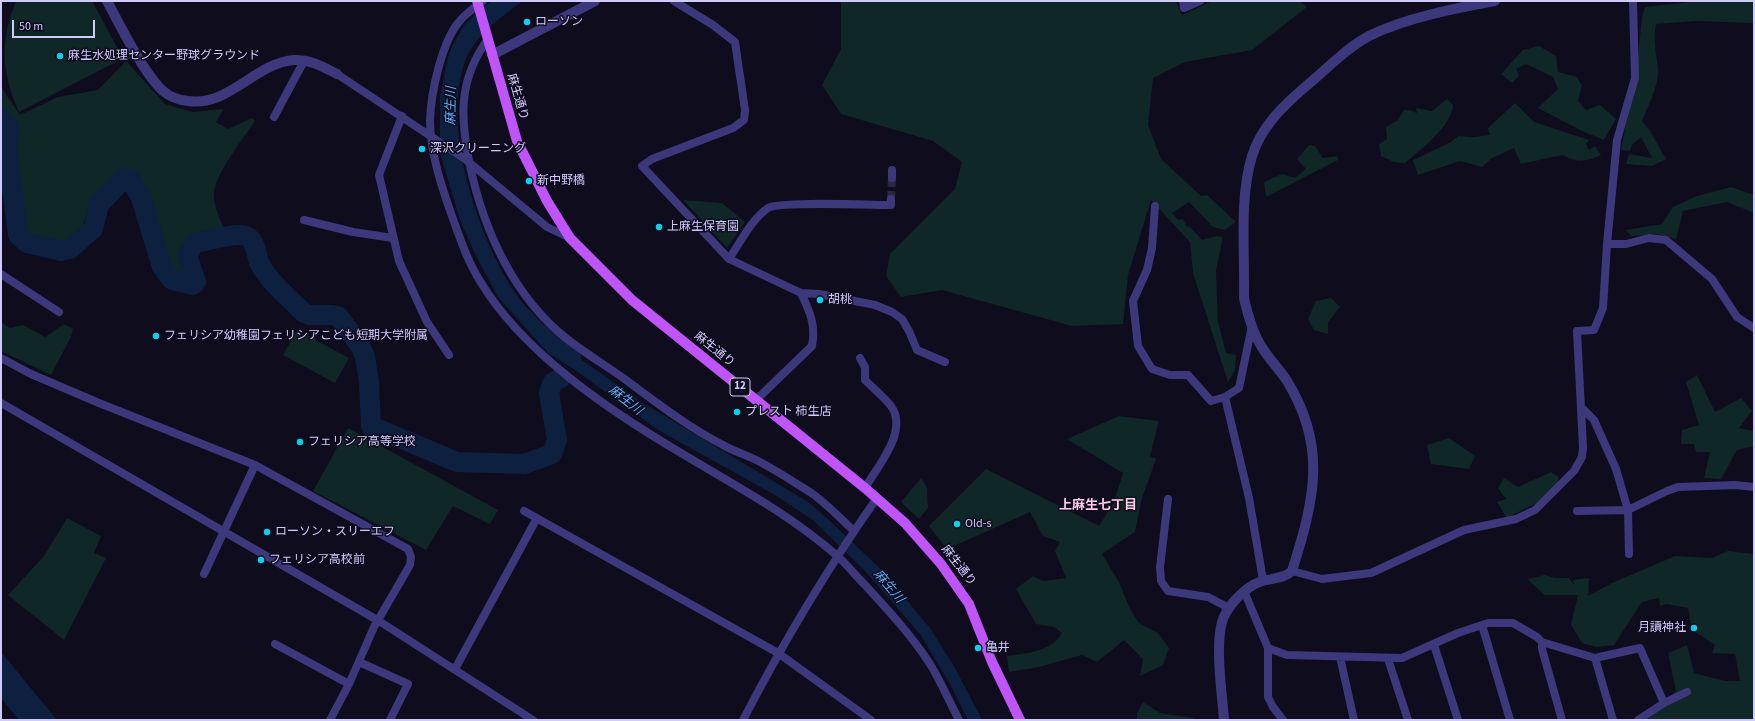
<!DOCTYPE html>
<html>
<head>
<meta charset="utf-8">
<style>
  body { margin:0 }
  #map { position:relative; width:1755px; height:721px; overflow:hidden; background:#0f0c1d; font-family:"Source Sans 3",sans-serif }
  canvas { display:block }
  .frame { position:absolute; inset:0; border:2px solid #d1cafd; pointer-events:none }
  .scale { position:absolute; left:12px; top:20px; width:83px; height:18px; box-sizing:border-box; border:2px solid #d1cafd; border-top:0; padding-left:5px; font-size:12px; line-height:14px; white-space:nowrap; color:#d1cafd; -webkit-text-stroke:3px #0f0c1d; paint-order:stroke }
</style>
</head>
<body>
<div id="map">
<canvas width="1755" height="721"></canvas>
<div class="frame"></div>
<div class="scale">50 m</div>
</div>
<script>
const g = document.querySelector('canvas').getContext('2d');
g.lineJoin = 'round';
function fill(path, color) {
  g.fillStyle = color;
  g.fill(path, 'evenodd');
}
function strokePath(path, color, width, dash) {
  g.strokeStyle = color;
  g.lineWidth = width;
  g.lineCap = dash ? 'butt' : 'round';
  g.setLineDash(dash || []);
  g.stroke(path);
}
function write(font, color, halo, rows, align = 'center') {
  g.font = font + ' "Source Sans 3","Noto Sans JP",sans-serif';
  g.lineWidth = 3;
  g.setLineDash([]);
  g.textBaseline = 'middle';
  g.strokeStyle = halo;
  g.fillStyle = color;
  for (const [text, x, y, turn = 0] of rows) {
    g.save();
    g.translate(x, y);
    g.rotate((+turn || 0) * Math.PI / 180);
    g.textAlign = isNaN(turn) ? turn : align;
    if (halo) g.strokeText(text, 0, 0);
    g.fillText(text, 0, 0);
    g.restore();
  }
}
fill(new Path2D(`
  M 16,1 L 92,1 L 118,49 L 116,62 L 19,112 C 1,72 0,41 16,1 Z
  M 841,1 L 1176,1 L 1182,15 L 1212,1 L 1299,1 L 1307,7 L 1252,50 L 1185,62 L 1153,78 L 1148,125 L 1161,159 L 1201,196 L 1207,195 L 1236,222 L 1225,230 L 1213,227 L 1189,202 L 1172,213 L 1178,220 L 1183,219 L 1187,227 L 1189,226 L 1202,240 L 1217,236 L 1223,237 L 1216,271 L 1218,322 L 1226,353 L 1236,355 L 1235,370 L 1228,382 L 1193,273 L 1190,242 L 1151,200 L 1128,275 L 1123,324 L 1072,326 L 942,290 L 901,297 L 886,276 L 890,254 L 955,189 L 962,162 L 933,141 L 841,114 L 822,85 L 841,49 Z
  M 1699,1 L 1754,1 L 1754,23 L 1696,21 L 1656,24 C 1653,40 1656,52 1658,67 C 1660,82 1648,107 1642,121 L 1650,131 L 1666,159 L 1652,166 L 1626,164 L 1629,154 L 1652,158 L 1641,137 L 1632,145 L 1630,151 L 1621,150 L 1637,66 L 1642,17 L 1645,7 Z
  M 1539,46 L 1556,56 L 1558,72 L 1577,77 L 1582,85 L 1578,101 L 1586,110 L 1600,105 L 1616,119 L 1604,140 L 1582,131 L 1538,108 L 1558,89 L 1553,77 L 1526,64 L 1516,69 L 1519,76 L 1512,83 L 1501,74 L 1523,50 Z
  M 126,61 L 165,104 L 193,112 L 224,109 L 216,122 L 228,129 L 252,118 L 255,121 C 242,140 219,169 214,191 C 212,202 220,219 224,229 L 197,236 L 184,246 L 182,261 L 189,271 L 192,278 C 168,280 158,263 164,241 C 130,224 152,193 137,176 C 135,173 129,171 126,170 L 114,177 L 101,189 L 87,214 L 81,229 L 70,242 L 62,246 L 45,244 L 22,235 L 12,216 L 8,196 L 11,162 L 15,155 L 9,146 L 15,131 L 1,119 L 1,87 L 20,115 L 58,97 L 98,90 Z
  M 1447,99 L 1453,105 C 1452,126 1420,150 1405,163 L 1394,162 L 1381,156 L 1379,144 L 1387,139 L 1386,127 L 1398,120 L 1404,110 L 1409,110 L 1417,113 L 1416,108 L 1432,111 Z
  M 1515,103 L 1534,122 L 1589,140 L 1586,144 L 1589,150 L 1595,146 L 1601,155 C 1584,162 1579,163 1562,155 L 1521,164 L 1514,148 L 1492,158 L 1482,167 L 1460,161 L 1418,175 L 1413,160 L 1451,142 L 1458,136 L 1474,137 L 1490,135 L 1488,128 Z
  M 1309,145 L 1315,146 L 1323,158 L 1337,156 L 1338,160 L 1266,197 L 1264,182 L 1282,174 L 1295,178 L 1306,169 L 1297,159 Z
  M 1731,187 L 1754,195 L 1754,213 L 1727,202 L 1683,211 L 1676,239 L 1657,234 L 1631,236 L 1626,230 L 1662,224 L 1673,207 L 1697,196 Z
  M 683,200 L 722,203 L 745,222 L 727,248 Z
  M 1331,298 L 1340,307 L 1328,322 L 1328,334 L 1314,330 L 1308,319 L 1316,301 Z
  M 1,322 L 10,328 L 23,325 L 45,337 L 64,324 L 73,329 L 71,337 L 51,375 L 1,351 Z
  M 297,330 L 349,358 L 335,383 L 283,355 Z
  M 1697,375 L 1715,412 L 1741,398 L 1752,411 L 1739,428 L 1754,431 L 1754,446 L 1737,450 L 1721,479 L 1704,478 L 1710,452 L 1696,452 L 1694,444 L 1681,444 L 1682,430 L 1699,425 L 1686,382 Z
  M 1119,416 L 1159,421 L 1150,456 L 1156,459 L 1142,498 L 1135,532 L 1102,554 L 1119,582 L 1130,609 L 1139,623 L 1158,633 L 1169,648 L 1163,665 L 1140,676 L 1143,659 L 1124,640 L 1097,662 L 1082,655 L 1039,667 L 1009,672 L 1007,656 C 1027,653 1051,652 1062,633 L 1054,627 L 1036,624 L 1016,589 L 1033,576 L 1043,581 L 1066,578 L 1055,551 L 1060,542 L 1043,536 L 1030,512 L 947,549 L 929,526 L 986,469 L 1099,526 L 1114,502 L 1123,473 L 1067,439 Z
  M 348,428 L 498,510 L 490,524 L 453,506 L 426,550 L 313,491 Z
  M 1449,438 L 1475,456 L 1469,469 L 1431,464 L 1427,445 Z
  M 1551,472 L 1559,477 L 1555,490 L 1540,501 L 1507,518 L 1497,502 L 1506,499 L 1498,488 L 1504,478 L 1518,487 Z
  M 921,478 L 927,488 L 928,508 L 919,519 L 901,502 Z
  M 67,518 L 101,536 L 94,553 L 106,558 L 64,640 L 8,595 L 44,556 Z
  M 1728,551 L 1754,554 L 1754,720 L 1648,720 L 1653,711 L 1676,691 L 1668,653 L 1687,645 L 1694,673 L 1725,681 L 1740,681 L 1735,654 L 1712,653 L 1715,645 L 1692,630 L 1688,608 L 1666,604 L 1660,606 L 1659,598 L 1642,602 L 1614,645 L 1597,647 L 1582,643 L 1571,625 L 1578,595 L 1545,595 L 1527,579 L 1545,575 L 1555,578 L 1569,578 L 1574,585 L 1573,580 L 1589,578 L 1588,596 L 1612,583 L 1675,556 L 1712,558 Z
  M 1143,702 L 1160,713 L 1194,718 L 1193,720 L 1137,720 L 1137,713 Z`), '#0f2726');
fill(new Path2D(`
  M 491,1 L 523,1 C 499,18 472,38 463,67 C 443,132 479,240 516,294 C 533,318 558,336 580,354 L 582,360 L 643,403 L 808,502 L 830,521 L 890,578 L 898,590 L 930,628 L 955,668 L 982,720 L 968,720 L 951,686 L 920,634 L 866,572 L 814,521 L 775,495 L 658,430 L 575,370 L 548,353 L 498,297 L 475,254 L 460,220 L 440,153 L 440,97 L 447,61 L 452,46 L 465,24 Z
  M 1,652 L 57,720 L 19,720 L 1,698 Z`), '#0d2040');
strokePath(new Path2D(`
  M 1,118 L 6,123 L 10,131 L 6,142 L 18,235 L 27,243 L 61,251 L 70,249 L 93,229 L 99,205 L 124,178 L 130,179 L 141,198 L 162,267 L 172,280 L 193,285 L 196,282 L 187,255 L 195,243 C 208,241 235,232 246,236 C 256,240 256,254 259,262 C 267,280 290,299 304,313 L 310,315 L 333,315 L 339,317 L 361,347 L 365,357 L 369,382 L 371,426 L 457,462 L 524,464 L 552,454 L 557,440 L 549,393 L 553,382 L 561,378`), '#0d2040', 20);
strokePath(new Path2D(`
  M 891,199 L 892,178`), '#2c283f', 8, [8, 4]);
strokePath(new Path2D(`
  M 483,1 C 475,7 464,15 458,23 C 441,45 431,93 430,120 C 430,153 442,188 453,219 C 461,241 468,262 480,281 C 523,353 610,411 681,453 C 734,485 788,513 835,554 C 846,563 855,575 865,585 C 888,610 912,636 930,664 C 941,682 949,701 959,720
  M 674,1 L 713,25 L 735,42 L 745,110 L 744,120 L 733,128 L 652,159 L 642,166 L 729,259 L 801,293 L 819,294 L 875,305 L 892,312 L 902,319 L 909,331 L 917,350 L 945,362
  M 1183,1 L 1184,8 L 1200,1
  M 488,39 C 458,80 460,118 470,166 C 484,231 514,297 567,339 C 586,354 607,366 626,380 C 657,403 688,427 723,445 C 733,451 744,454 754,459 C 773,468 792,481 810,492 C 826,503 840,518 854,531
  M 337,74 L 465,159 L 547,227 L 570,238
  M 402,116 L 379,175 L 399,261 L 427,322 L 449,355
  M 274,117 L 304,61
  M 892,178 L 892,170
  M 1155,206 L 1152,248 L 1147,270 L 1133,301 L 1138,346 L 1152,369 L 1170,375 L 1188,375 L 1211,401 L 1225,397 L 1239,388 L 1252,326
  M 304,220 L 353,232 L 393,238
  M 1607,244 L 1626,244 L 1649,238 L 1666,240 L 1712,279 L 1737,317 L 1754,328
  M 729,259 C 741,241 751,220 768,208 C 778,201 873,205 891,205 L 891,199
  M 1,274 L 59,312
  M 1,358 L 31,374 L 99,403 L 255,465 L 408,549 L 411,557 L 410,565 L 374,627 L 349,684 L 330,720
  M 860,358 L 865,367 L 865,380 C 873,388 884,397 891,406 C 909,431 877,467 865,488
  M 1225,397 L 1249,498 L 1263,580
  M 756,400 L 812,346 C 816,325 810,312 801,293
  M 1,403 L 379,621 L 533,720
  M 1581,407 L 1594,420 L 1616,469 L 1628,510 L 1629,554
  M 1168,499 L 1160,567 L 1161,581 L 1168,591 L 1208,597 L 1229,608
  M 524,511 L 778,653 L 871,720
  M 1577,511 L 1628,510 L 1667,491 L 1678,487 L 1735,485 L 1754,487
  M 1292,571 L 1322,579 L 1371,573 L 1464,530 L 1516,519 L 1535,510 L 1574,471 L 1582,457 L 1583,447 L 1577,331 L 1594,330 L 1603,308 L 1607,244 L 1617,140 L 1635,78 L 1633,1
  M 204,574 L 255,465
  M 1244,591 L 1268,648 L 1287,655 L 1402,658 L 1458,633 L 1488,623 L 1513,623 L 1537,637 L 1542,642 L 1595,658 L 1640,648 L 1664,703 L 1638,720
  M 1482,625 L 1510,720
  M 1542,642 L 1542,649 L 1562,720
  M 275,644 L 349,684
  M 1434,645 L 1458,720
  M 1268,648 L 1268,697 L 1273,707 L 1283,720
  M 1340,657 L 1354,720
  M 1595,658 L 1613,720
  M 1388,659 L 1408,720
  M 359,662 L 408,684 L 390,720
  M 455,669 L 537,518
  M 1664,703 L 1687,692
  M 743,720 C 783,643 827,569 877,498`), '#3c387b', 8);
strokePath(new Path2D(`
  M 107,1 C 120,25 144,74 163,91 C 170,97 179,100 188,101 C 229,107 255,63 294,60 C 310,59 323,67 337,74
  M 492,55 L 595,1
  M 1224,720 C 1222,693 1215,648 1222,622 C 1226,608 1240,593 1253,585 C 1265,577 1282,581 1292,571 C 1314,501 1328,447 1287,381 C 1280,370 1270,360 1263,349 C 1253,334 1248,316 1244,298 C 1245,253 1239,199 1252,156 C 1261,127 1283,106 1305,87 C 1326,70 1345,49 1369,36 C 1405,18 1456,8 1495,1`), '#3c387b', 10);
strokePath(new Path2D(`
  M 477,1 L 517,141 L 547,201 L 570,238 L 632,300 L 865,488 L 905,523 L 941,564 L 969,604 L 992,662 L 1020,720`), '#bf54fa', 10);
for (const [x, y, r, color] of [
  [527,22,4,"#07d1ec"],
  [60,56,4,"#07d1ec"],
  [422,149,4,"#07d1ec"],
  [529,181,4,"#07d1ec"],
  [659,227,4,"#07d1ec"],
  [820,300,4,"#07d1ec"],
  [156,336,4,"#07d1ec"],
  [737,412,4,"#07d1ec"],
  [300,442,4,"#07d1ec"],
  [957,524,4,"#07d1ec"],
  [267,532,4,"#07d1ec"],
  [261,560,4,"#07d1ec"],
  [1694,628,4,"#07d1ec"],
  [978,648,4,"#07d1ec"]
]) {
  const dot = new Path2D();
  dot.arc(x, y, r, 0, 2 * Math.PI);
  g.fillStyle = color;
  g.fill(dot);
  strokePath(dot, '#0f0c1d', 1.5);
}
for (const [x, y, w] of [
  [740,387,20]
]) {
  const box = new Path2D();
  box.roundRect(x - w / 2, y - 9, w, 18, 3);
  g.fillStyle = '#0f0c1d';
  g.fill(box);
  strokePath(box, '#d1cafd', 1);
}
write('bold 11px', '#d1cafd', null, [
  ["12",740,387]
]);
write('12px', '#d1cafd', '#0f0c1d', [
  ["ローソン",535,22],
  ["麻生水処理センター野球グラウンド",68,56],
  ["深沢クリーニング",430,149],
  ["新中野橋",537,181],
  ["上麻生保育園",667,227],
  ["胡桃",828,300],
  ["フェリシア幼稚園フェリシアこども短期大学附属",164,336],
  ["プレスト 柿生店",745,412],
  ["フェリシア高等学校",308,442],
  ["Old-s",965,524],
  ["ローソン・スリーエフ",275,532],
  ["フェリシア高校前",269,560],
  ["月讀神社",1686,628,"right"],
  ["亀井",986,648]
], 'left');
write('12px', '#d1cafd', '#0f0c1d', [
  ["麻生通り",517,97,74],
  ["麻生通り",714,350,39],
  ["麻生通り",958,566,52]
]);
write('italic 13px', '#5baefa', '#0f0c1d', [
  ["麻生川",452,106,-89],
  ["麻生川",625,401,38],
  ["麻生川",888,587,50]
]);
write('bold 13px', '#feccea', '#0f0c1d', [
  ["上麻生七丁目",1098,506]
]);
</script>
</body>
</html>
